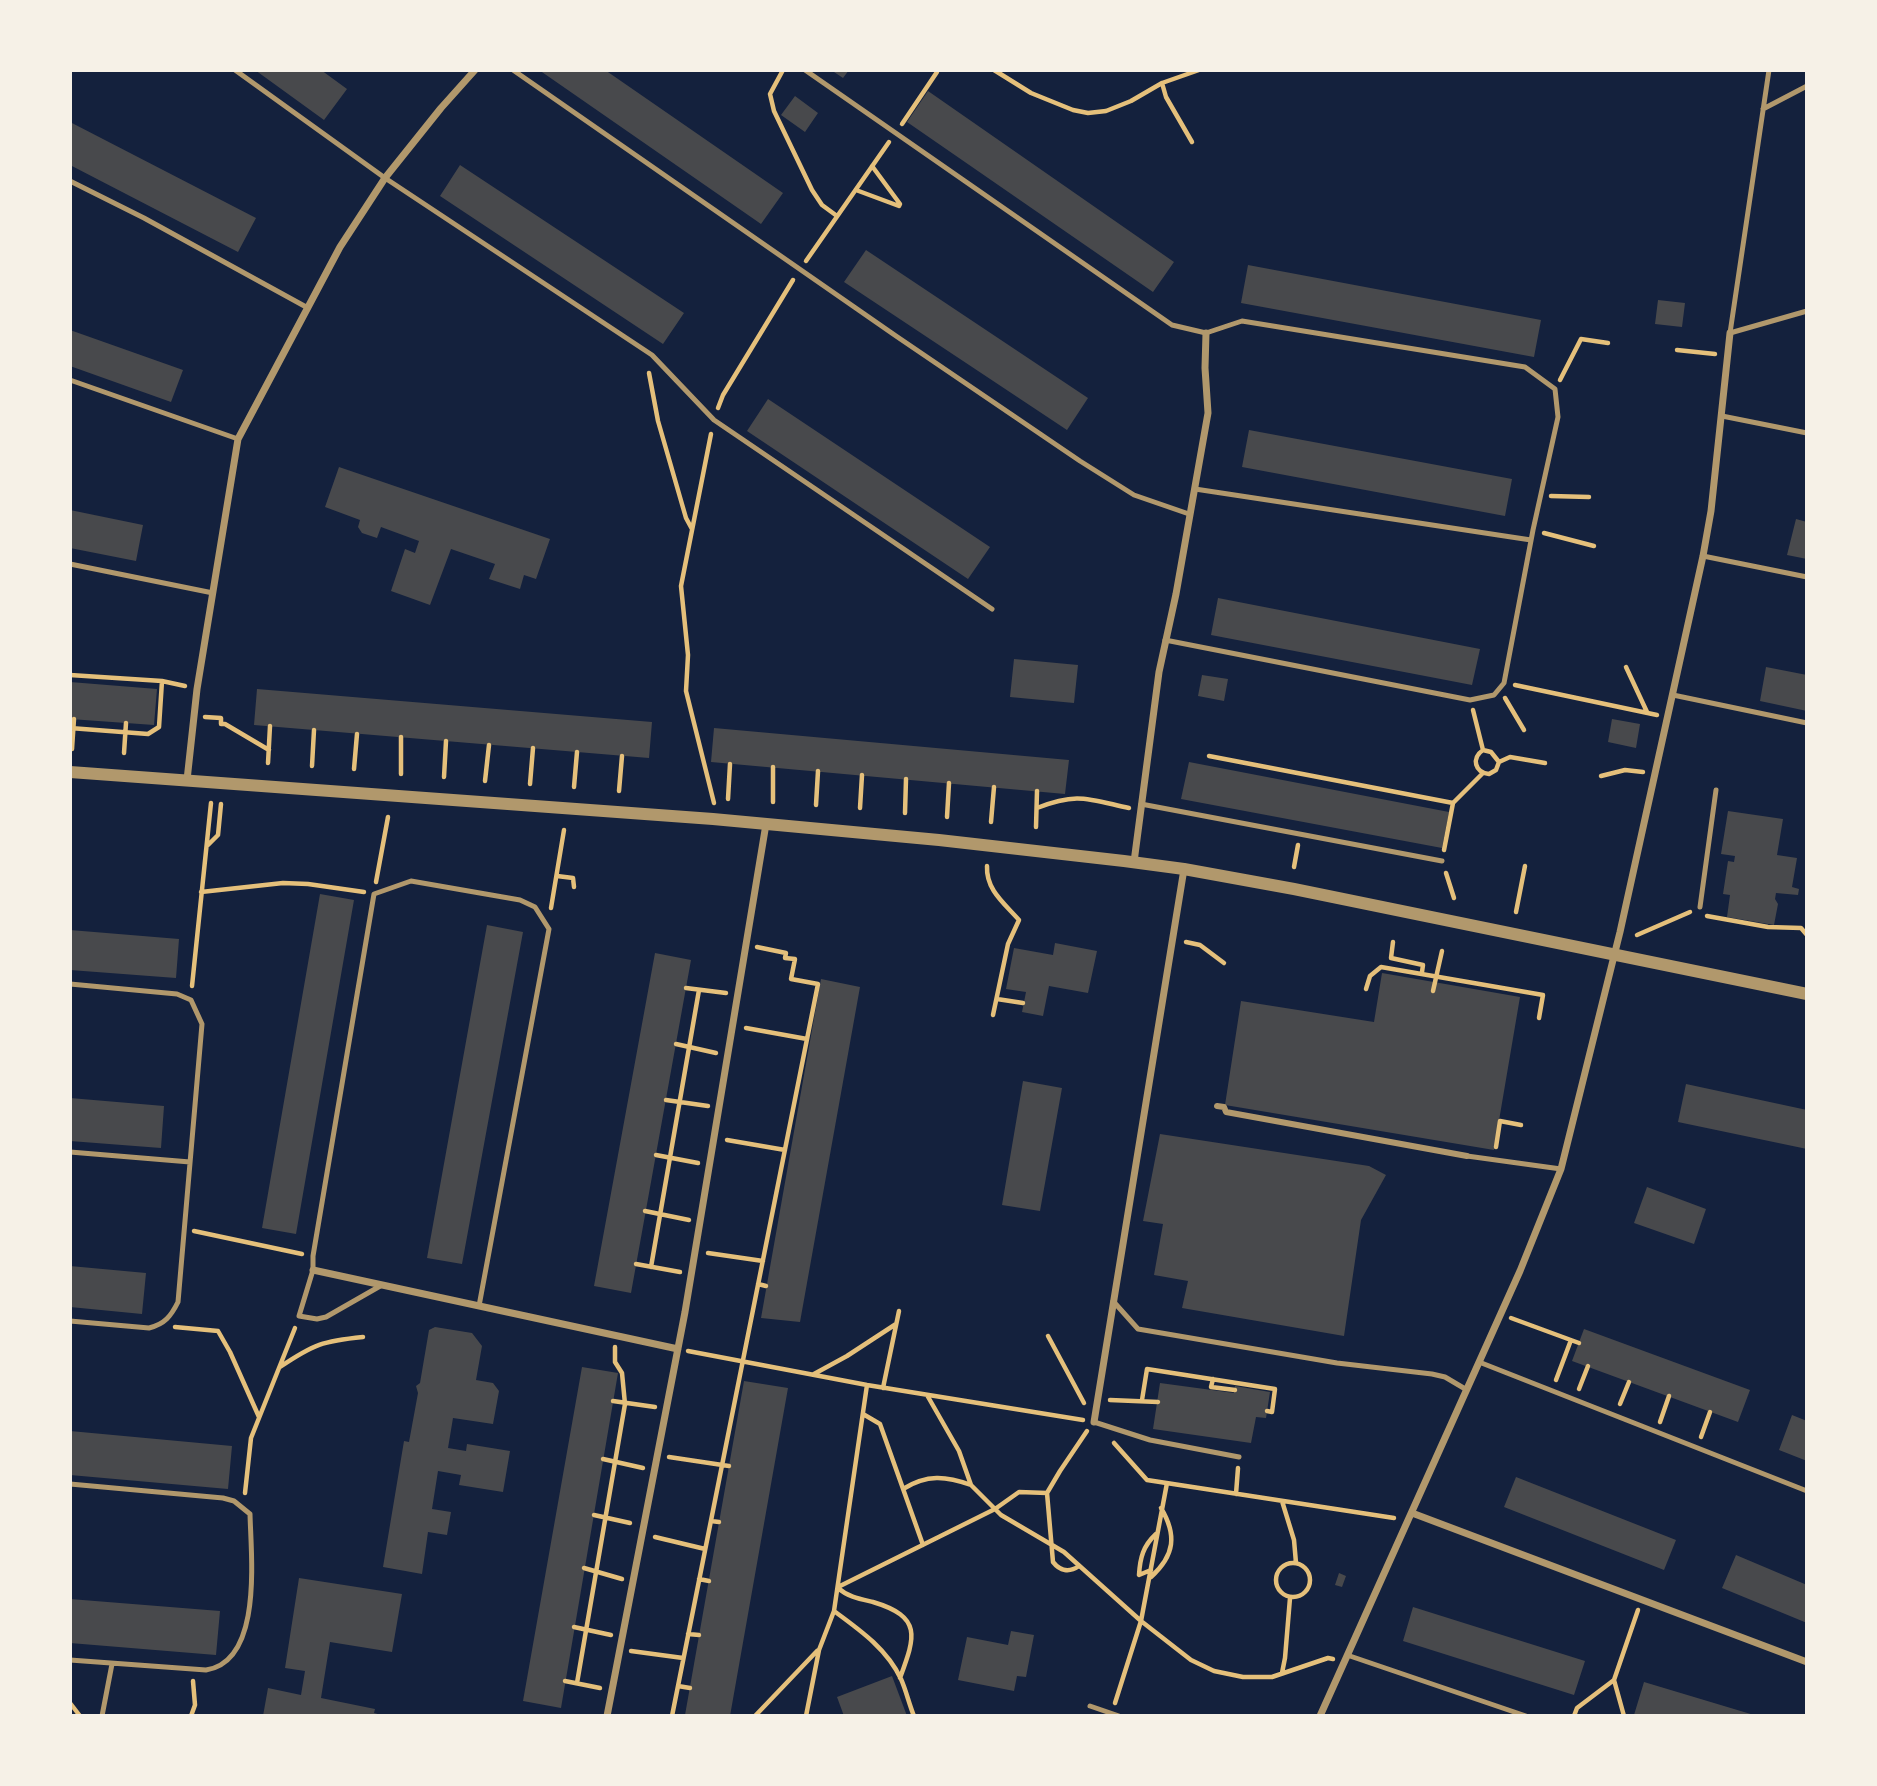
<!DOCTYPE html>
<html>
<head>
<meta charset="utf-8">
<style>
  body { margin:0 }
  #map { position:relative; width:1877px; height:1786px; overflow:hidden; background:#14213d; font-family:"Space Grotesk",sans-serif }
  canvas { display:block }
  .frame { position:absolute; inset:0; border:72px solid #f6f1e7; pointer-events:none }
</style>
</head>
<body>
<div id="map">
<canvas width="1877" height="1786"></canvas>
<div class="frame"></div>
</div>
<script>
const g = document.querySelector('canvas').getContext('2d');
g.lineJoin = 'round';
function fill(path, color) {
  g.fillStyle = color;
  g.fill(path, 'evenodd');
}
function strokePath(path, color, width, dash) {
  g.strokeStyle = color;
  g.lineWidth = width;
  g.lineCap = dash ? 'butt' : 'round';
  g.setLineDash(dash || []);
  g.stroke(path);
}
fill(new Path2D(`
  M 255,70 L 321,70 L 347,89 L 324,120 Z
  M 539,70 L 605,70 L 783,193 L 761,224 Z
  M 831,70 L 849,70 L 843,78 Z
  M 928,91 L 1174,262 L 1153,292 L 907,122 Z
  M 795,96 L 818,113 L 805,132 L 781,115 Z
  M 70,122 L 256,218 L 238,252 L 70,165 Z
  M 460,165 L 684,313 L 663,344 L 440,196 Z
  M 866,250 L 1088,398 L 1067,430 L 844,282 Z
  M 1248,265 L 1541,320 L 1534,357 L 1241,303 Z
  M 1658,300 L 1685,303 L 1682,327 L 1655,324 Z
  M 70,330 L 183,370 L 171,402 L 70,366 Z
  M 768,399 L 990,547 L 968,579 L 747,431 Z
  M 1249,430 L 1512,479 L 1505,516 L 1242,467 Z
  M 339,467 L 550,539 L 536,579 L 524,575 L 520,589 L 489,579 L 495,564 L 451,549 L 430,605 L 391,591 L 405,549 L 415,553 L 419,541 L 381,527 L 377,538 L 362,533 L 358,527 L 360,520 L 325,507 Z
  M 70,510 L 143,525 L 136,561 L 70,548 Z
  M 1796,519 L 1807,522 L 1807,559 L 1787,555 Z
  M 1218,598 L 1480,649 L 1472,685 L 1211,635 Z
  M 1014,659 L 1078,665 L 1074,703 L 1010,697 Z
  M 1766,667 L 1807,675 L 1807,711 L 1760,701 Z
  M 1202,675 L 1228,679 L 1224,701 L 1198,696 Z
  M 70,682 L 157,689 L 154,725 L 70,719 Z
  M 257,689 L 652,722 L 649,758 L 254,725 Z
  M 1612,719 L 1640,724 L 1636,748 L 1608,742 Z
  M 714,728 L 1069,760 L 1065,794 L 711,762 Z
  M 1189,762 L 1449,812 L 1442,848 L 1181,799 Z
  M 1728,811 L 1783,819 L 1777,855 L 1797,858 L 1792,887 L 1799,889 L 1798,895 L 1776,893 L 1775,899 L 1778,904 L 1774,925 L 1727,917 L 1730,895 L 1723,894 L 1728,861 L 1734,862 L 1735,856 L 1721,854 Z
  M 320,894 L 354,900 L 296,1234 L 262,1228 Z
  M 487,925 L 523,932 L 462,1264 L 427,1258 Z
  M 70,930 L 179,939 L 176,978 L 70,970 Z
  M 1055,943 L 1097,951 L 1088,993 L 1049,986 L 1043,1016 L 1022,1012 L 1026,992 L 1006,989 L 1014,948 L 1053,955 Z
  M 655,953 L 691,960 L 631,1293 L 594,1286 Z
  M 1382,973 L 1520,997 L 1494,1150 L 1225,1105 L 1241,1001 L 1374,1022 Z
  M 821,979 L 860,987 L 800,1322 L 761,1318 Z
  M 1023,1081 L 1062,1088 L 1040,1211 L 1002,1205 Z
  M 1686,1084 L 1807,1110 L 1807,1149 L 1678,1122 Z
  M 70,1098 L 164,1106 L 161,1148 L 70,1141 Z
  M 1160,1134 L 1369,1166 L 1386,1175 L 1361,1220 L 1344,1336 L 1182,1308 L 1188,1281 L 1154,1275 L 1163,1224 L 1143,1221 Z
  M 1647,1187 L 1706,1209 L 1694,1244 L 1634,1223 Z
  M 70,1266 L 146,1273 L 142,1314 L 70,1307 Z
  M 435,1327 L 472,1333 L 482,1346 L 476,1380 L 493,1383 L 499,1391 L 493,1424 L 453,1418 L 448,1448 L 466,1451 L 467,1444 L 510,1451 L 503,1492 L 459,1485 L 461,1475 L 438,1471 L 432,1509 L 451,1512 L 447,1535 L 428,1532 L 422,1574 L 383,1567 L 404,1441 L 409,1442 L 418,1393 L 416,1386 L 420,1383 L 429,1330 Z
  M 1584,1329 L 1750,1390 L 1738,1422 L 1572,1361 Z
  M 582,1367 L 618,1373 L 561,1708 L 523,1701 Z
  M 744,1381 L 788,1388 L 730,1716 L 688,1716 L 685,1715 Z
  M 1160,1383 L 1234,1393 L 1235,1386 L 1270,1392 L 1266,1418 L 1256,1417 L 1251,1443 L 1153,1429 Z
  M 1792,1415 L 1807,1421 L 1807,1461 L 1779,1450 Z
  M 70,1431 L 232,1446 L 228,1489 L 70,1475 Z
  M 1516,1477 L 1676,1540 L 1664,1570 L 1504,1507 Z
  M 1736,1555 L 1807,1585 L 1807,1623 L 1722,1588 Z
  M 1339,1573 L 1346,1576 L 1342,1587 L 1335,1585 Z
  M 299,1578 L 402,1594 L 392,1652 L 330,1642 L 321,1698 L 375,1709 L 374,1713 L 385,1716 L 263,1716 L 268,1688 L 301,1695 L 305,1671 L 285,1668 Z
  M 70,1599 L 220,1611 L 216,1655 L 70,1643 Z
  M 1413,1607 L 1585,1661 L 1574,1695 L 1403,1641 Z
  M 1011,1631 L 1034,1635 L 1026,1677 L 1017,1676 L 1014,1691 L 958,1680 L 967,1637 L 1008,1645 Z
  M 892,1676 L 907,1716 L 844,1716 L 837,1697 Z
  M 1644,1682 L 1754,1715 L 1754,1716 L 1634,1715 Z`), '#48494c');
strokePath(new Path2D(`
  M 783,70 L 770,94 L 774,111 L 812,190 L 822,205 L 837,216
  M 994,70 L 1031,93 L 1073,110 L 1088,113 L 1106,111 L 1131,101 L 1162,83 L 1199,70
  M 1162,83 L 1166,97 L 1192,142
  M 902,124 L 937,72
  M 856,190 L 899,206 L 900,204 L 872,166
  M 806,261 L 889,142
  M 1677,350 L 1715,354
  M 649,373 L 658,421 L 686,518 L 692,529
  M 1560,380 L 1581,339 L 1608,343
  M 718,408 L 723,395 L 793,280
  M 711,434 L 681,586 L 688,655 L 686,691 L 714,803
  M 1551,496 L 1589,497
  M 1544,533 L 1594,546
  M 1626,667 L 1647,712
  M 70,675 L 162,681 L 159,727 L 148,734 L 70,728
  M 162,681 L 185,686
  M 1515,685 L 1657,715
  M 1505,698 L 1524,730
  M 1473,710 L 1483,750 L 1491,752 L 1499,762
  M 205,717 L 221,718 L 221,724 L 225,724 L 269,750
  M 72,749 L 74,719
  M 1483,750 C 1471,758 1475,773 1489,774 L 1496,770 L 1499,762 L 1510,757 L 1545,763
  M 124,753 L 126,723
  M 1209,756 L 1453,803 L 1444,850
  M 268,763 L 270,726
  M 312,766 L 314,730
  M 354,769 L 357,734
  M 401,774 L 401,737
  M 1601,776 L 1625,770 L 1643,772
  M 444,777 L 446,741
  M 485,781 L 489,745
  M 530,784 L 533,748
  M 574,787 L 577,752
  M 619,791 L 622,756
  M 728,799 L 730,764
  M 773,802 L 773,767
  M 1453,803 L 1482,774
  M 816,805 L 818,771
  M 860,808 L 862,775
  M 1037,808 C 1077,792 1088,799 1129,808
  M 905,813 L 906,779
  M 947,817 L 949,783
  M 991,822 L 994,787
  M 1036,827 L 1037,791
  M 208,845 L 218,835 L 221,804
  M 987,866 C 986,890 1004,903 1019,920 L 1008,944 L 993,1015
  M 1294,867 L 1298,845
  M 1446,873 L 1454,898
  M 557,876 L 573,878 L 574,887
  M 376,882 L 388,817
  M 201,892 L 283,883 L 308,884 L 364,892
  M 551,908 L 564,830
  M 1516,912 L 1525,866
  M 1707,916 L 1768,927 L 1801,928 L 1807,935
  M 1637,935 L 1690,912
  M 1186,942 L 1200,945 L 1224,963
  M 1393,942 L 1391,958 L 1423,965 L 1422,972
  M 192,986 L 211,803
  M 686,988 L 726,993
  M 1366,989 L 1370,976 L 1381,967 L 1543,995 L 1539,1018
  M 1433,991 L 1442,951
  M 997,999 L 1023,1003
  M 746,1028 L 807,1039
  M 676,1044 L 716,1053
  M 666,1100 L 708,1106
  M 727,1140 L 785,1150
  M 1496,1147 L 1500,1121 L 1521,1125
  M 656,1155 L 698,1163
  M 645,1211 L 689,1220
  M 194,1231 L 302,1254
  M 708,1253 L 763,1261
  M 636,1264 L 680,1272
  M 651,1267 L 699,990
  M 758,1284 L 766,1286
  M 1511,1318 L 1579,1343
  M 175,1327 L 218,1331 L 230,1352 L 259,1417
  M 1048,1336 L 1084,1403
  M 688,1351 L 867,1385 L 1083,1420
  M 280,1367 C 314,1344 323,1341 363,1337
  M 814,1374 L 847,1356 L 896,1324
  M 1213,1379 L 1211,1387 L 1235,1390
  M 1556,1380 L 1571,1340
  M 883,1388 L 899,1311
  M 1579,1389 L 1588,1366
  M 927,1395 L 959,1451 L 971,1485 L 1001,1515 L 1064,1552 L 1141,1621 L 1191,1660 L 1214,1671 L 1243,1677 L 1272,1677 L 1328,1658 L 1333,1659
  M 1110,1400 L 1158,1402
  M 1142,1400 L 1147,1369 L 1275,1389 L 1272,1412 L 1267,1411
  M 613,1401 L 655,1407
  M 1620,1404 L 1629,1382
  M 863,1414 L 880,1424 L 923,1545
  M 1660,1422 L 1669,1396
  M 1701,1437 L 1710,1412
  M 1114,1443 L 1147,1480 L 1394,1518
  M 669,1457 L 729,1466
  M 603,1459 L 643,1468
  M 903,1489 C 927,1474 946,1476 971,1485
  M 245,1493 L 251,1438 L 295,1328
  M 1236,1494 L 1238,1468
  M 1282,1501 L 1294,1540 L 1296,1563
  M 594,1515 L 630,1523
  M 711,1521 L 719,1522
  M 655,1537 L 705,1549
  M1276 1580a17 17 0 1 1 34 0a17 17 0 1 1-34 0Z
  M 1079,1566 C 1069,1573 1060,1571 1053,1562 L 1047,1493 L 1060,1471 L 1087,1431
  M 584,1568 L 622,1579
  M 1151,1570 L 1139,1575 C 1140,1558 1143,1546 1156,1534
  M 1151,1577 C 1175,1555 1177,1535 1161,1508
  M 699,1579 L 709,1581
  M 838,1587 L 995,1509 L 1019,1492 L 1047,1493
  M 838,1588 C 848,1597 860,1599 873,1602 C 923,1617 915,1637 900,1678
  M 834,1611 C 860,1630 887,1649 901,1679 C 906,1690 909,1704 914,1716
  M 574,1627 L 611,1635
  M 688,1634 L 699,1635
  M 631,1651 L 683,1658
  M 1282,1673 L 1285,1658 L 1290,1598
  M 565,1681 L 600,1688
  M 577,1683 L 625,1404 L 622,1373 L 615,1362 L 615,1347
  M 690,1688 L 678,1686 L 818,984 L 791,979 L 795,959 L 785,958 L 786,953 L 757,947
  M 70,1703 L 80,1716
  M 1115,1703 L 1141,1621 L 1167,1483
  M 191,1716 L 195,1705 L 193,1681
  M 672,1716 L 678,1686
  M 755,1716 L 817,1651
  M 806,1716 L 819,1650 L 834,1611 L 867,1385
  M 1574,1716 L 1577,1708 L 1614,1680
  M 1624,1716 L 1614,1680 L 1638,1610`), '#e5c07b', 4.5);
strokePath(new Path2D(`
  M 235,70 L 385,178 L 652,355 L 714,420 L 992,609
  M 513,70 L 896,336 L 1080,461 L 1134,495 L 1189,514
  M 805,70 L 1172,325 L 1206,333 L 1242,321 L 1525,367 L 1555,389 L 1558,417 L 1533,530 L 1504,683 L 1494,695 L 1470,700 L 1165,640
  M 1769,70 L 1730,333 L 1807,311
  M 1763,109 L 1807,86
  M 70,181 L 144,218 L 308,308
  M 70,380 L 238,439
  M 1722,416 L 1807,433
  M 1195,489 L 1531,540
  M 1703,556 L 1807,577
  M 70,564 L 213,593
  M 1673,695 L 1807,723
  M 1141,804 L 1442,861
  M 1700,907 L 1716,790
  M 70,984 L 177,994 L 191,1000 L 202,1024 L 178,1302 C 171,1316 165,1324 149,1328 L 70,1321
  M 70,1152 L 190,1162
  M 1467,1156 L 1561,1169
  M 382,1285 L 326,1317 L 317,1319 L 299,1316 L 313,1270 L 313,1256 L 374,894 L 411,881 L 520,900 L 535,907 L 549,929 L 479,1306
  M 1113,1301 L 1138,1329 L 1337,1363 L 1432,1374 L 1445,1377 L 1467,1390
  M 1479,1362 L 1807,1491
  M 1094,1422 L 1150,1440 L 1239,1457
  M 70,1484 L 223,1498 L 234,1501 L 250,1514 C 251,1557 263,1661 206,1670 L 70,1660
  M 1347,1655 L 1526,1716
  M 1090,1706 L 1119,1716
  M 102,1716 L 112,1664`), '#b1986c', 5);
strokePath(new Path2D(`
  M 1217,1106 L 1224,1107 L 1226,1112 L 1467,1156`), '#b1986c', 6);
strokePath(new Path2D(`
  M 187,780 L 197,689 L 238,439 L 340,247 L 385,178 L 441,108 L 475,70
  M 1134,862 L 1159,672 L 1176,594 L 1208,413 L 1205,368 L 1206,333
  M 313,1270 L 678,1349
  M 1094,1422 L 1184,869
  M 1412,1513 L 1807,1662
  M 607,1716 L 685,1312 L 766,824
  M 1320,1716 L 1520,1271 L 1561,1169 L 1620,932 L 1703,556 L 1711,511 L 1730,333`), '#b1986c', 7);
strokePath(new Path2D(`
  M 70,772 L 713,819 L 939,840 L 1124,861 L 1184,869 L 1294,889 L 1807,994`), '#b1986c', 12);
</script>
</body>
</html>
